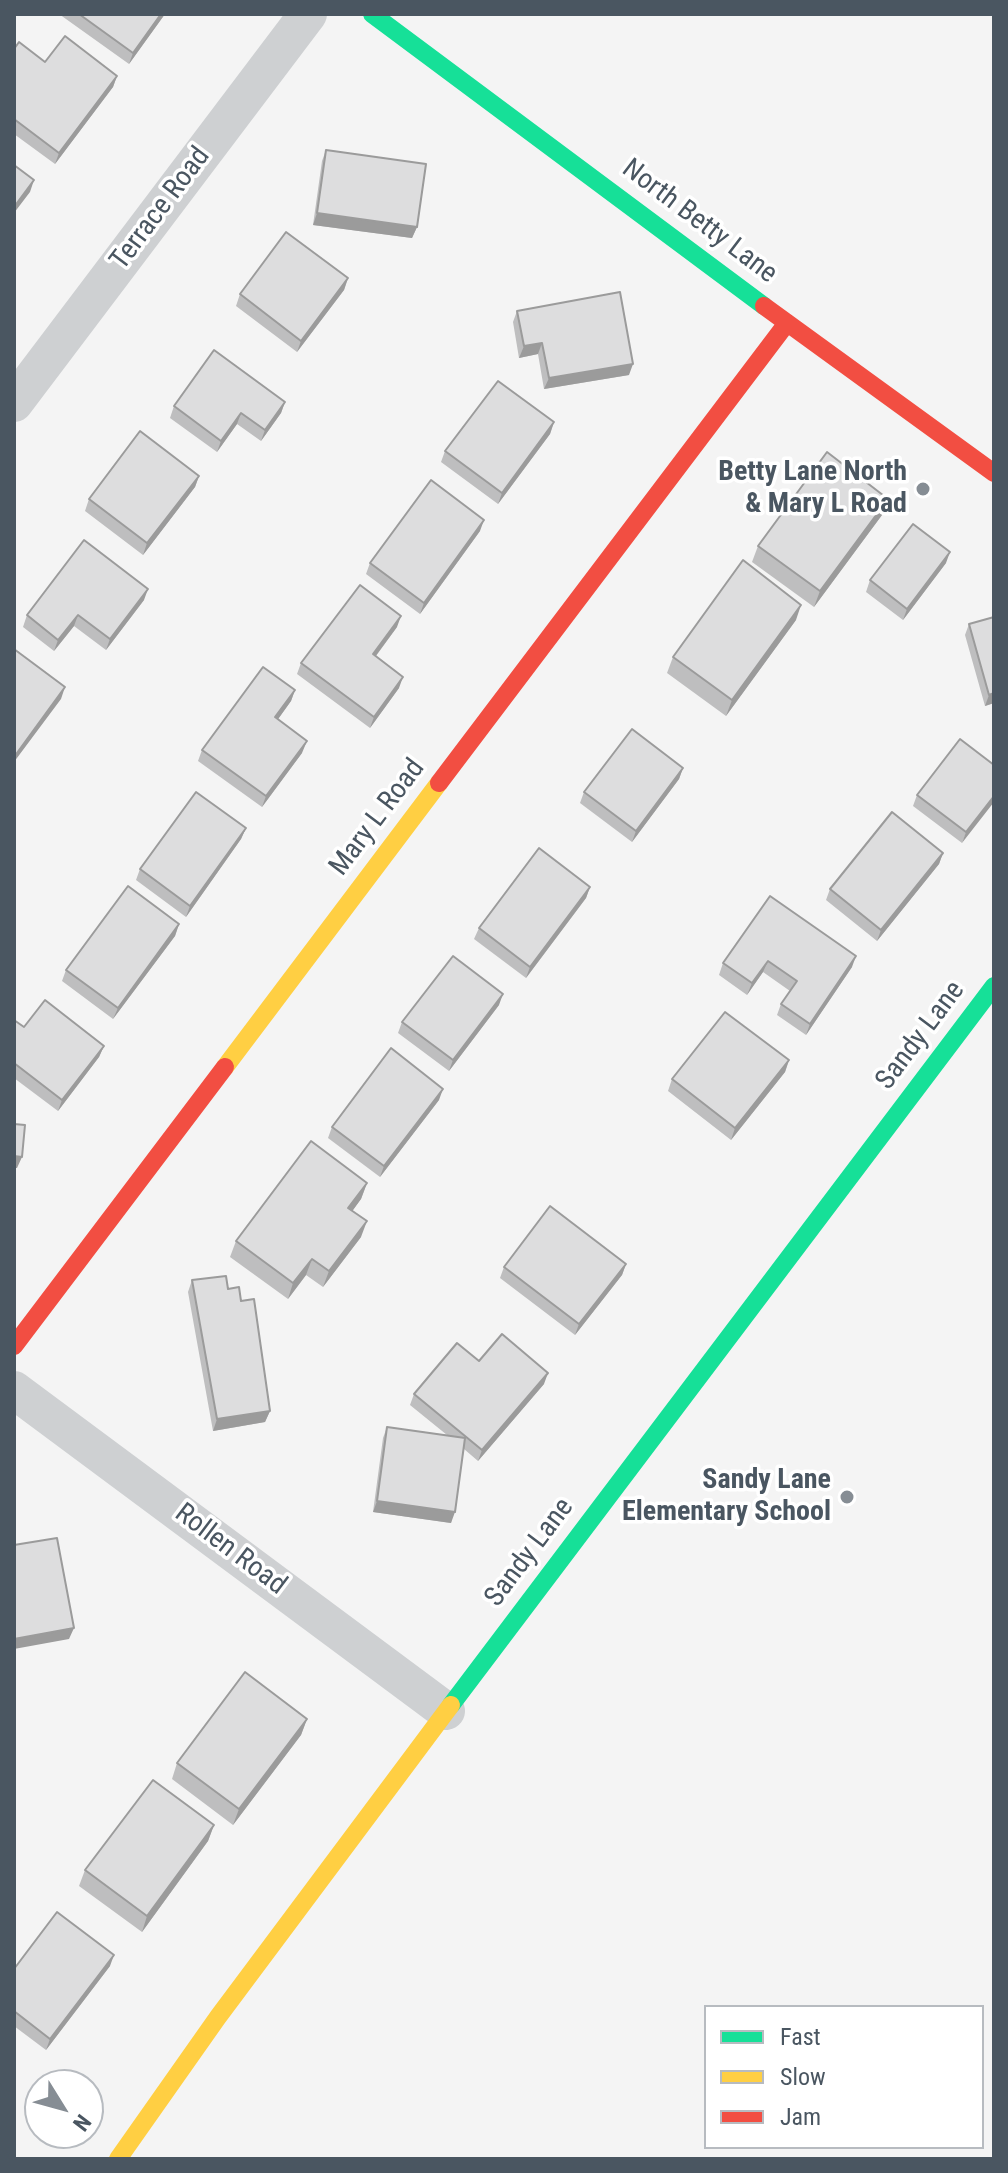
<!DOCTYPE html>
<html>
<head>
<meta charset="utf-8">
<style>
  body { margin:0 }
  #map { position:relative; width:1008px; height:2173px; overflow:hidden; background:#f4f4f4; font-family:"Roboto Condensed",sans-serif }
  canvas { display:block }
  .frame { position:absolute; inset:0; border:16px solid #4a5661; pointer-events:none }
  .legend { position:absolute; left:704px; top:2005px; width:280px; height:144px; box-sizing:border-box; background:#fff; border:2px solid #b7bbc0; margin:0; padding:10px 14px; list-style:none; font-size:24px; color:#4a5661 }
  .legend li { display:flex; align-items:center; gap:16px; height:40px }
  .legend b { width:40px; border:2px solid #b7bbc0 }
  .north { position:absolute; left:24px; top:2069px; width:80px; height:80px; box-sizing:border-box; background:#fff; border:2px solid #b7bbc0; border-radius:50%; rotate:127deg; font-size:22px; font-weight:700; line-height:32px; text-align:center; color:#4a5661 }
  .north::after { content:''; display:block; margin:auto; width:28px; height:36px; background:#868d94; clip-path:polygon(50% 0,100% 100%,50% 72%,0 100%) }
</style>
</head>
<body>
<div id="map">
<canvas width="1008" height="2173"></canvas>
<div class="frame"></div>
<ul class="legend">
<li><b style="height:10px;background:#16e098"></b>Fast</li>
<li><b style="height:10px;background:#ffcf43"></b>Slow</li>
<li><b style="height:10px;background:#f24e42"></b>Jam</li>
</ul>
<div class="north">N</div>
</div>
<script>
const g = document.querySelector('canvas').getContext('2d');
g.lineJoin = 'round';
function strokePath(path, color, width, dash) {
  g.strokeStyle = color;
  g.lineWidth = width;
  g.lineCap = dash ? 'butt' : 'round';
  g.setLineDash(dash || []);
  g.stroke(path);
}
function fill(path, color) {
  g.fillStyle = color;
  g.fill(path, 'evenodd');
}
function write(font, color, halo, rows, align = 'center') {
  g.font = font + ' "Roboto Condensed",sans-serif';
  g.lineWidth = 7;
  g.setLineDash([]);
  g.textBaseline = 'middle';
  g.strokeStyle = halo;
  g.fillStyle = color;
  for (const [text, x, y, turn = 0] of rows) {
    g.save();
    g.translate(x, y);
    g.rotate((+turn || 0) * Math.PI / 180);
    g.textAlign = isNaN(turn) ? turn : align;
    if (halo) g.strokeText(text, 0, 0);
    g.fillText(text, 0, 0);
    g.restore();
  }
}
strokePath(new Path2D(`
  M 14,403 L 308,14
  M 14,1390 L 446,1711`), '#ced0d2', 38);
strokePath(new Path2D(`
  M 372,14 L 764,306
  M 451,1705 L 994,986`), '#16e098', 18);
strokePath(new Path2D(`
  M 225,1067 L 439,783
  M 118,2159 L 218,2017 L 451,1705`), '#ffcf43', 18);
strokePath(new Path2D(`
  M 764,306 L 994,473
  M 439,783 L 787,323
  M 14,1346 L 225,1067`), '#f24e42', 18);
fill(new Path2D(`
  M 59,14 L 165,14 L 129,64 Z
  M 14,49 L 45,62 L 117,76 L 113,87 L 55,164 L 14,134 Z
  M 326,150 L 417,227 L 412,238 L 313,225 L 322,161 Z
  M 348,278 L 344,290 L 297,352 L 236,306 L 240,294 Z
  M 517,311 L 629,375 L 544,389 L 538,354 L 519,358 L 513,322 Z
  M 285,402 L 281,413 L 261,441 L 237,424 L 217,452 L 170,418 L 174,406 Z
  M 554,422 L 550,434 L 498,504 L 441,462 L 445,451 Z
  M 199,476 L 195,487 L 143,555 L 85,511 L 89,499 Z
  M 882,515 L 814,607 L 752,562 L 758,546 Z
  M 480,531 L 420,614 L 366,574 L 370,563 Z
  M 946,563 L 903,620 L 866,592 L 870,580 Z
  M 144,600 L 106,650 L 74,626 L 54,651 L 23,627 L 27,615 Z
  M 994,617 L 994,703 L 985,706 L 965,635 L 969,624 Z
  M 796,620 L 726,716 L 667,673 L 673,657 Z
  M 397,627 L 376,656 L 399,688 L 370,728 L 297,674 L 301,663 Z
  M 295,690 L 291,701 L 278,719 L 302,753 L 262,807 L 198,761 L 202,750 Z
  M 994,765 L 962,843 L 913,806 L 917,795 Z
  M 683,768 L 679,779 L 632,842 L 580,803 L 584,792 Z
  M 246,828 L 241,839 L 186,917 L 136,880 L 140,869 Z
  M 943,853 L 939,864 L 877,941 L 826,900 L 830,889 Z
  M 590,887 L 586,898 L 526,978 L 474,939 L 479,928 Z
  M 770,896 L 852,967 L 806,1035 L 777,1015 L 781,1004 L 790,991 L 763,972 L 747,995 L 719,975 L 723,963 Z
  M 179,924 L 175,936 L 113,1019 L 62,981 L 66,970 Z
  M 499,1005 L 449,1071 L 398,1033 L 402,1022 Z
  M 14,1020 L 24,1027 L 104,1046 L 99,1057 L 58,1111 L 14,1078 Z
  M 789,1060 L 785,1072 L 731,1140 L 668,1091 L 672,1079 Z
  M 439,1100 L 380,1177 L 328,1138 L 332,1127 Z
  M 367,1183 L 361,1199 L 352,1211 L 361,1237 L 323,1287 L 306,1275 L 288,1299 L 230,1257 L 236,1241 Z
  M 626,1264 L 622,1275 L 575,1335 L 500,1278 L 504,1267 Z
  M 192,1280 L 228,1289 L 241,1301 L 270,1411 L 265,1422 L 213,1431 L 188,1292 Z
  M 544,1384 L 478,1461 L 464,1449 L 451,1523 L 373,1512 L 383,1438 L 387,1427 L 447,1435 L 410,1405 L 414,1394 Z
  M 307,1719 L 301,1735 L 233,1825 L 172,1779 L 177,1763 Z
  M 214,1825 L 208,1841 L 142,1932 L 79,1886 L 85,1870 Z
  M 110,1966 L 46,2050 L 14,2026 L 14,1969 Z`), '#bebebf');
fill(new Path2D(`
  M 161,14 L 165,14 L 129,64 L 133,53 Z
  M 117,76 L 113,87 L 55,164 L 59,153 Z
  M 34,180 L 30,192 L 14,213 L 14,207 Z
  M 317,213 L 417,227 L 412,238 L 313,225 Z
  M 348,278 L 344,290 L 297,352 L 301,341 Z
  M 542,343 L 538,354 L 519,358 L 524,346 Z
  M 633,364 L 629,375 L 544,389 L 549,378 Z
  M 285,402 L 281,413 L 261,441 L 265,430 Z
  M 241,413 L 237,424 L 217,452 L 221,441 Z
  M 554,422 L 550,434 L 498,504 L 502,493 Z
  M 199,476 L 195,487 L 143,555 L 147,543 Z
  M 888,499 L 882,515 L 814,607 L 820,591 Z
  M 484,520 L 480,531 L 420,614 L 424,603 Z
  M 950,552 L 946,563 L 903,620 L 907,609 Z
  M 148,589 L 144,600 L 106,650 L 110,639 Z
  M 801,605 L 796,620 L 726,716 L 732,700 Z
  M 78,615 L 74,626 L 54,651 L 58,640 Z
  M 401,616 L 397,627 L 369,665 L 373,654 Z
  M 403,677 L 399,688 L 370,728 L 374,717 Z
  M 65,687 L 61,699 L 14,762 L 14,757 Z
  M 295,690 L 291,701 L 271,729 L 275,717 Z
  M 994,693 L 994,703 L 985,706 L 989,695 Z
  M 307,741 L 302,753 L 262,807 L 266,796 Z
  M 683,768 L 679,779 L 632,842 L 636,831 Z
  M 994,796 L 994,802 L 962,843 L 966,832 Z
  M 246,828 L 241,839 L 186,917 L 190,906 Z
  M 943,853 L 939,864 L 877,941 L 881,930 Z
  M 590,887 L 586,898 L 526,978 L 530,967 Z
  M 179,924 L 175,936 L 113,1019 L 118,1008 Z
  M 856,956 L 852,967 L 806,1035 L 810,1024 Z
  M 768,961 L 763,972 L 747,995 L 752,983 Z
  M 503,994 L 499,1005 L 449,1071 L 453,1060 Z
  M 104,1046 L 99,1057 L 58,1111 L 62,1100 Z
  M 789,1060 L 785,1072 L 731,1140 L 735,1128 Z
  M 443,1089 L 439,1100 L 380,1177 L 384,1166 Z
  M 14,1156 L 22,1157 L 17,1168 L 14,1168 Z
  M 367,1183 L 361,1199 L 343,1224 L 348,1208 Z
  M 367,1221 L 361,1237 L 323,1287 L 329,1271 Z
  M 312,1259 L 306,1275 L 288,1299 L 293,1283 Z
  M 626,1264 L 622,1275 L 575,1335 L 579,1324 Z
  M 548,1373 L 544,1384 L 478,1461 L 482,1450 Z
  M 270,1411 L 265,1422 L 213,1431 L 217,1419 Z
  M 377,1501 L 455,1512 L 451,1523 L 373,1512 Z
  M 74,1628 L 69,1639 L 14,1649 L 14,1639 Z
  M 307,1719 L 301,1735 L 233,1825 L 239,1809 Z
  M 214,1825 L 208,1841 L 142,1932 L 147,1916 Z
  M 114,1955 L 110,1966 L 46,2050 L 50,2039 Z`), '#9b9b9b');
const building = new Path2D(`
  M 79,14 L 161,14 L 133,53 Z
  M 65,36 L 117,76 L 59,153 L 14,119 L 14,49 L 19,42 L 45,62 Z
  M 326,150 L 426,164 L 417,227 L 317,213 Z
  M 14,165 L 34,180 L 14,207 Z
  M 286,232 L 348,278 L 301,341 L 240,294 Z
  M 620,292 L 633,364 L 549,378 L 542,343 L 524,346 L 517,311 Z
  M 214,350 L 285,402 L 265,430 L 241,413 L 221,441 L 174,406 Z
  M 498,381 L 554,422 L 502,493 L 445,451 Z
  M 140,431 L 199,476 L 147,543 L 89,499 Z
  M 827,452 L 888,499 L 820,591 L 758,546 Z
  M 431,480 L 484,520 L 424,603 L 370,563 Z
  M 913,524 L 950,552 L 907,609 L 870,580 Z
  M 84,540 L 148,589 L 110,639 L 78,615 L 58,640 L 27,615 Z
  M 743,560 L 801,605 L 732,700 L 673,657 Z
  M 360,585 L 401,616 L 373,654 L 403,677 L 374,717 L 301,663 Z
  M 994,617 L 994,693 L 989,695 L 969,624 Z
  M 14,649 L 65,687 L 14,757 Z
  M 263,667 L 295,690 L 275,717 L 307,741 L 266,796 L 202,750 Z
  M 632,729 L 683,768 L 636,831 L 584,792 Z
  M 960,739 L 994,765 L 994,796 L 966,832 L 917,795 Z
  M 196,792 L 246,828 L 190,906 L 140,869 Z
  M 892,812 L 943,853 L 881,930 L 830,889 Z
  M 539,848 L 590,887 L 530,967 L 479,928 Z
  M 128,886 L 179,924 L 118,1008 L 66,970 Z
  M 770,896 L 856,956 L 810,1024 L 781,1004 L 797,981 L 768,961 L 752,983 L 723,963 Z
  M 453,956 L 503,994 L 453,1060 L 402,1022 Z
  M 45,1000 L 104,1046 L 62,1100 L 14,1063 L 14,1020 L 24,1027 Z
  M 725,1012 L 789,1060 L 735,1128 L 672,1079 Z
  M 391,1048 L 443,1089 L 384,1166 L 332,1127 Z
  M 14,1124 L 25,1125 L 22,1157 L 14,1156 Z
  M 311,1141 L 367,1183 L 348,1208 L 367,1221 L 329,1271 L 312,1259 L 293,1283 L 236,1241 Z
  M 550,1206 L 626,1264 L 579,1324 L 504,1267 Z
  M 226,1276 L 228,1289 L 239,1287 L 241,1301 L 254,1299 L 270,1411 L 217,1419 L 192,1280 Z
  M 502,1334 L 548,1373 L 482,1450 L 414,1394 L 457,1343 L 479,1361 Z
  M 387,1427 L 465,1438 L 455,1512 L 377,1501 Z
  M 57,1538 L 74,1628 L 14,1639 L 14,1545 Z
  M 245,1672 L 307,1719 L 239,1809 L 177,1763 Z
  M 153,1780 L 214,1825 L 147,1916 L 85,1870 Z
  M 57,1912 L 114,1955 L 50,2039 L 14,2011 L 14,1969 Z`);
fill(building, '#ddddde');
strokePath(building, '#9b9b9b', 2);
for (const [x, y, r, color] of [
  [923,489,8,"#868d94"],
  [847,1497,8,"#868d94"]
]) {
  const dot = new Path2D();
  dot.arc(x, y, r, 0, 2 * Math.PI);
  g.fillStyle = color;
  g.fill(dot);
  strokePath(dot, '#fff', 3);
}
write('28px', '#4a5661', '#fff', [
  ["Terrace Road",161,209,-53],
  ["North Betty Lane",699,222,37],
  ["Mary L Road",378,818,-53],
  ["Sandy Lane",921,1036,-53],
  ["Rollen Road",230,1550,37],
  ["Sandy Lane",530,1553,-53]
]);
write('bold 28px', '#4a5661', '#fff', [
  ["Betty Lane North",907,473],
  ["& Mary L Road",907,505],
  ["Sandy Lane",831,1481],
  ["Elementary School",831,1513]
], 'right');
</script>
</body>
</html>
